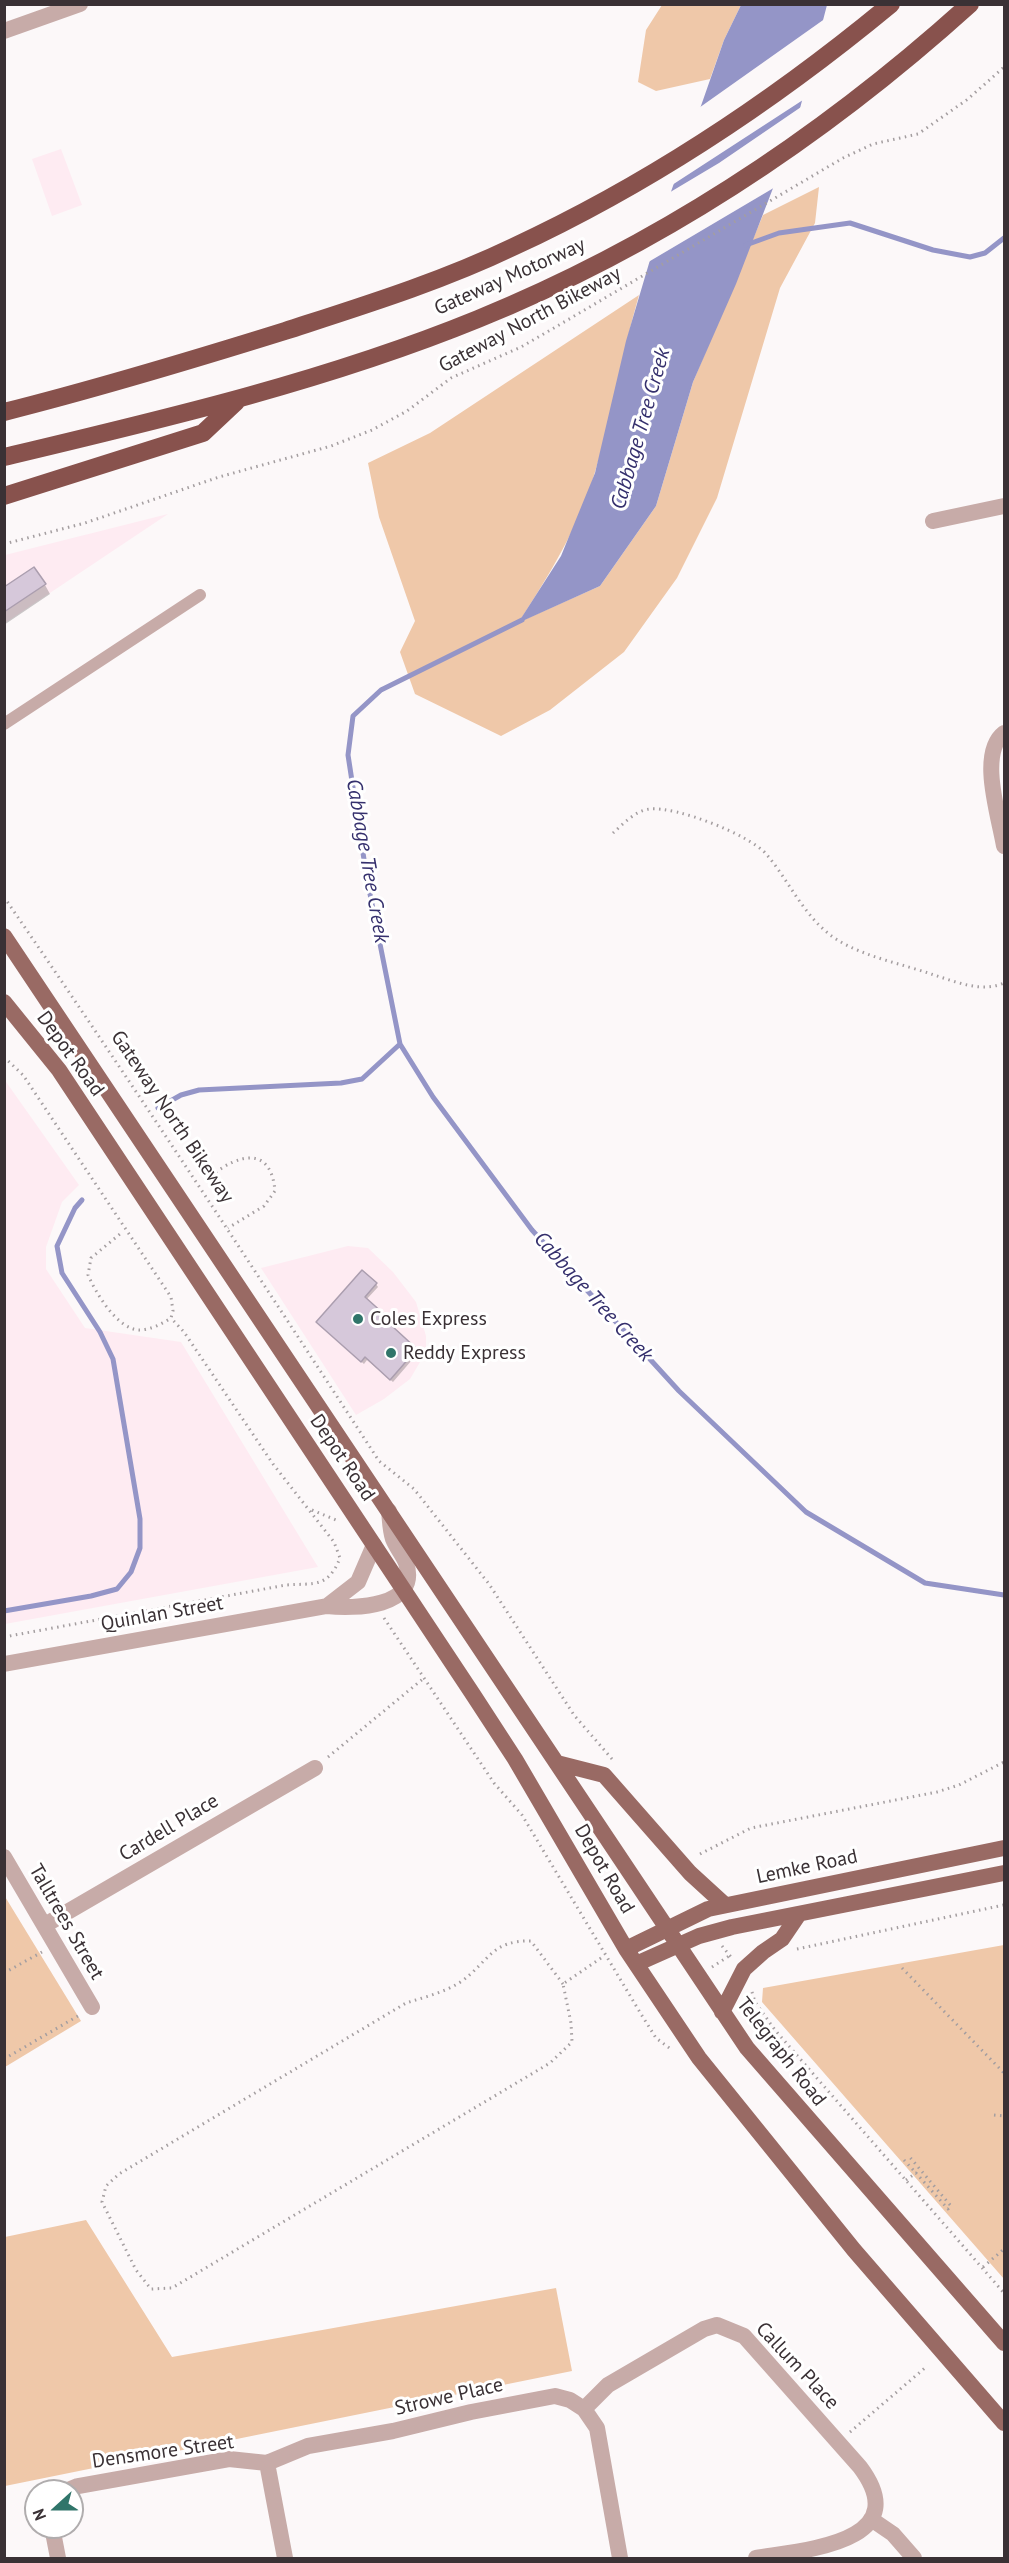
<!DOCTYPE html>
<html>
<head>
<meta charset="utf-8">
<style>
  body { margin:0 }
  #map { position:relative; width:1009px; height:2563px; overflow:hidden; background:#fcf8f9; font-family:"PT Sans",sans-serif }
  canvas { display:block }
  .frame { position:absolute; inset:0; border:6px solid #3a3135; pointer-events:none }
  .north { position:absolute; left:24px; top:2479px; width:60px; height:60px; box-sizing:border-box; background:#fff; border:2px solid #b0adae; border-radius:50%; rotate:249deg; font-size:16px; font-weight:700; line-height:24px; text-align:center; color:#3a3135 }
  .north::after { content:''; display:block; margin:auto; width:21px; height:27px; background:#30756a; clip-path:polygon(50% 0,100% 100%,50% 72%,0 100%) }
</style>
</head>
<body>
<div id="map">
<canvas width="1009" height="2563"></canvas>
<div class="frame"></div>
<div class="north">N</div>
</div>
<script>
const g = document.querySelector('canvas').getContext('2d');
g.lineJoin = 'round';
function fill(path, color) {
  g.fillStyle = color;
  g.fill(path, 'evenodd');
}
function strokePath(path, color, width, dash) {
  g.strokeStyle = color;
  g.lineWidth = width;
  g.lineCap = dash ? 'butt' : 'round';
  g.setLineDash(dash || []);
  g.stroke(path);
}
function write(font, color, halo, rows, align = 'center') {
  g.font = font + ' "PT Sans",sans-serif';
  g.lineWidth = 6;
  g.setLineDash([]);
  g.textBaseline = 'middle';
  g.strokeStyle = halo;
  g.fillStyle = color;
  for (const [text, x, y, turn = 0] of rows) {
    g.save();
    g.translate(x, y);
    g.rotate((+turn || 0) * Math.PI / 180);
    g.textAlign = isNaN(turn) ? turn : align;
    if (halo) g.strokeText(text, 0, 0);
    g.fillText(text, 0, 0);
    g.restore();
  }
}
fill(new Path2D(`
  M 61,149 L 82,205 L 52,216 L 32,159 Z
  M 168,514 L 5,623 L 5,555 Z
  M 4,1079 L 79,1185 L 62,1202 L 46,1247 L 46,1269 L 85,1328 L 181,1342 L 318,1567 L 5,1624 Z
  M 348,1246 L 368,1248 L 393,1272 L 416,1302 L 426,1336 L 426,1352 L 410,1379 L 384,1399 L 356,1415 L 261,1268 Z`), '#feebf2');
fill(new Path2D(`
  M 662,5 L 741,5 L 724,40 L 710,79 L 656,91 L 638,82 L 646,30 Z
  M 819,187 L 815,223 L 780,288 L 717,498 L 677,578 L 624,652 L 550,710 L 501,736 L 415,694 L 400,652 L 415,621 L 379,517 L 368,463 L 430,433 L 639,295 C 622,353 613,414 595,472 C 579,527 549,575 519,622 L 600,586 L 656,506 L 693,382 L 763,215 Z
  M 4,1895 L 81,2021 L 5,2067 L 4,2067 Z
  M 1004,1945 L 1004,2279 L 762,2002 L 763,1988 Z
  M 86,2220 L 172,2357 L 556,2288 L 572,2371 L 5,2486 L 5,2237 Z`), '#efc8a9');
fill(new Path2D(`
  M 741,5 L 827,5 L 792,139 L 736,284 L 693,382 L 656,506 L 600,586 L 518,623 L 561,556 L 595,473 L 626,341 L 666,206 L 724,40 Z`), '#9495c7');
fill(new Path2D(`
  M 826,18 L 806,98 L 669,187 L 696,110 Z
  M 804,105 L 795,140 L 777,186 L 645,264 L 667,194 L 719,163 Z`), '#fcf8f9');
fill(new Path2D(`
  M 45,585 L 50,594 L 4,625 L 4,589 Z
  M 376,1284 L 378,1287 L 366,1300 L 393,1324 L 393,1329 L 418,1353 L 393,1382 L 367,1360 L 364,1364 L 318,1323 Z`), '#0003');
strokePath(new Path2D(`
  M 746,245 L 779,233 L 850,223 L 933,250 L 970,257 L 985,253 L 1004,238
  M 522,620 L 381,690 L 353,716 L 348,755 L 367,879 L 400,1044 L 433,1097 L 532,1230 L 679,1391 L 806,1512 L 925,1583 L 1004,1595
  M 158,1108 L 181,1095 L 199,1090 L 341,1083 L 362,1079 L 400,1044
  M 4,1611 L 91,1596 L 117,1589 L 131,1572 L 140,1548 L 140,1519 L 113,1359 L 100,1332 L 62,1273 L 57,1246 L 75,1208 L 82,1200`), '#9495c7', 5);
const building = new Path2D(`
  M 34,567 L 46,584 L 4,612 L 4,587 Z
  M 362,1270 L 377,1283 L 365,1297 L 394,1323 L 392,1326 L 417,1349 L 390,1380 L 365,1357 L 361,1362 L 316,1322 Z`);
fill(building, '#d6c8da');
strokePath(building, '#ab9eaf', 1.5);
strokePath(new Path2D(`
  M 4,544 L 85,523 L 219,477 L 331,446 L 372,430 L 407,411 L 451,378 L 521,347 L 559,325 L 843,158 L 873,144 L 918,134 L 968,99 L 1004,67
  M 613,833 C 623,824 636,810 650,809 C 676,806 751,835 767,855 C 790,882 805,919 836,939 C 864,957 903,964 934,975 C 957,982 981,993 1004,983
  M 4,897 C 132,1083 256,1272 379,1461 L 414,1489 L 489,1584 L 574,1715 L 612,1759
  M 4,1057 L 23,1075 L 171,1297 L 173,1311 L 171,1318 C 162,1324 150,1330 139,1330 C 117,1329 96,1293 88,1275 L 91,1258 L 120,1234
  M 211,1176 C 238,1154 271,1145 275,1191 L 264,1206 L 228,1228
  M 312,1510 L 336,1520
  M 384,1618 L 494,1783 L 522,1815 L 641,2014 L 656,2038 L 672,2050
  M 4,1637 L 286,1585 C 315,1583 328,1588 340,1558 L 334,1542 L 273,1464 L 184,1332 L 171,1318
  M 328,1757 L 424,1678
  M 700,1854 L 751,1828 L 937,1792 L 959,1785 L 1004,1762
  M 722,1946 L 731,1957
  M 797,1949 L 1004,1905
  M 712,1967 L 729,1956
  M 902,1968 L 1004,2073
  M 4,1973 L 42,1952
  M 563,1984 L 531,1941 C 492,1940 489,1961 462,1981 C 446,1992 425,1997 406,2003 L 119,2174 L 106,2186 L 102,2202 L 136,2270 L 151,2289 L 172,2288 L 550,2063 L 572,2042 L 571,2023 L 563,1984 L 604,1956
  M 752,1992 L 755,2002 L 775,2030 L 1004,2293
  M 4,2059 L 78,2016
  M 994,2115 L 1004,2116
  M 904,2160 L 916,2173
  M 906,2180 L 916,2173 L 948,2209 L 951,2206 L 908,2155
  M 983,2267 L 1004,2249
  M 850,2432 L 926,2367`), '#a49ea0', 3, [1.5, 4.5]);
strokePath(new Path2D(`
  M 4,724 L 200,595`), '#c7aba8', 12);
strokePath(new Path2D(`
  M 4,31 L 80,4
  M 933,521 L 1004,506
  M 1004,733 C 978,753 999,816 1004,846
  M 4,1857 L 92,2007
  M 45,1925 L 315,1768
  M 584,2409 L 608,2385 L 704,2329 L 717,2325 L 744,2336 L 860,2467 C 917,2543 803,2550 756,2558
  M 267,2463 L 285,2558
  M 66,2491 L 78,2486 L 229,2459 L 267,2463 L 308,2446 L 393,2431 L 471,2412 L 555,2396 L 570,2400 L 584,2409 L 597,2428 L 620,2558
  M 871,2519 L 893,2534 L 914,2558
  M 52,2527 L 58,2558`), '#c7aba8', 16);
strokePath(new Path2D(`
  M 327,1606 L 358,1582 L 374,1545
  M 4,1664 L 327,1606 C 353,1609 421,1608 406,1563 C 403,1555 396,1547 393,1539 C 390,1530 390,1520 389,1511`), '#c7aba8', 16);
strokePath(new Path2D(`
  M 4,936 L 747,2048 L 1004,2343
  M 4,1002 L 59,1070 L 474,1696 L 515,1759 L 626,1949 L 699,2058 L 854,2250 L 1004,2423
  M 557,1763 L 604,1775 L 690,1873 L 725,1905
  M 626,1949 L 708,1909 L 1004,1848
  M 636,1964 L 699,1936 L 732,1927 L 1004,1873
  M 722,2012 L 744,1969 L 763,1952 L 782,1939 L 799,1914`), '#996a64', 16);
strokePath(new Path2D(`
  M 4,412 C 99,388 192,360 285,331 C 362,306 440,282 513,247 C 649,184 775,100 891,4
  M 4,457 C 164,419 326,381 478,319 C 659,245 825,135 970,4
  M 4,496 L 203,433 L 236,402`), '#88524d', 18);
for (const [x, y, r, color] of [
  [358,1319,6,"#30756a"],
  [391,1353,6,"#30756a"]
]) {
  const dot = new Path2D();
  dot.arc(x, y, r, 0, 2 * Math.PI);
  g.fillStyle = color;
  g.fill(dot);
  strokePath(dot, '#fff', 2);
}
write('20px', '#3a3135', '#fff', [
  ["Gateway Motorway",510,277,-24],
  ["Gateway North Bikeway",530,320,-28],
  ["Depot Road",70,1054,54],
  ["Gateway North Bikeway",172,1117,56],
  ["Depot Road",342,1458,56],
  ["Quinlan Street",162,1614,-10],
  ["Cardell Place",169,1828,-31],
  ["Lemke Road",807,1867,-12],
  ["Depot Road",604,1869,60],
  ["Talltrees Street",66,1922,60],
  ["Telegraph Road",781,2052,52],
  ["Callum Place",797,2366,47],
  ["Strowe Place",449,2397,-13],
  ["Densmore Street",163,2452,-8]
]);
write('20px', '#3a3135', '#fff', [
  ["Coles Express",370,1319],
  ["Reddy Express",403,1353]
], 'left');
write('italic 21px', '#35306d', '#fff', [
  ["Cabbage Tree Creek",641,429,-74],
  ["Cabbage Tree Creek",367,861,80],
  ["Cabbage Tree Creek",593,1297,48]
]);
</script>
</body>
</html>
